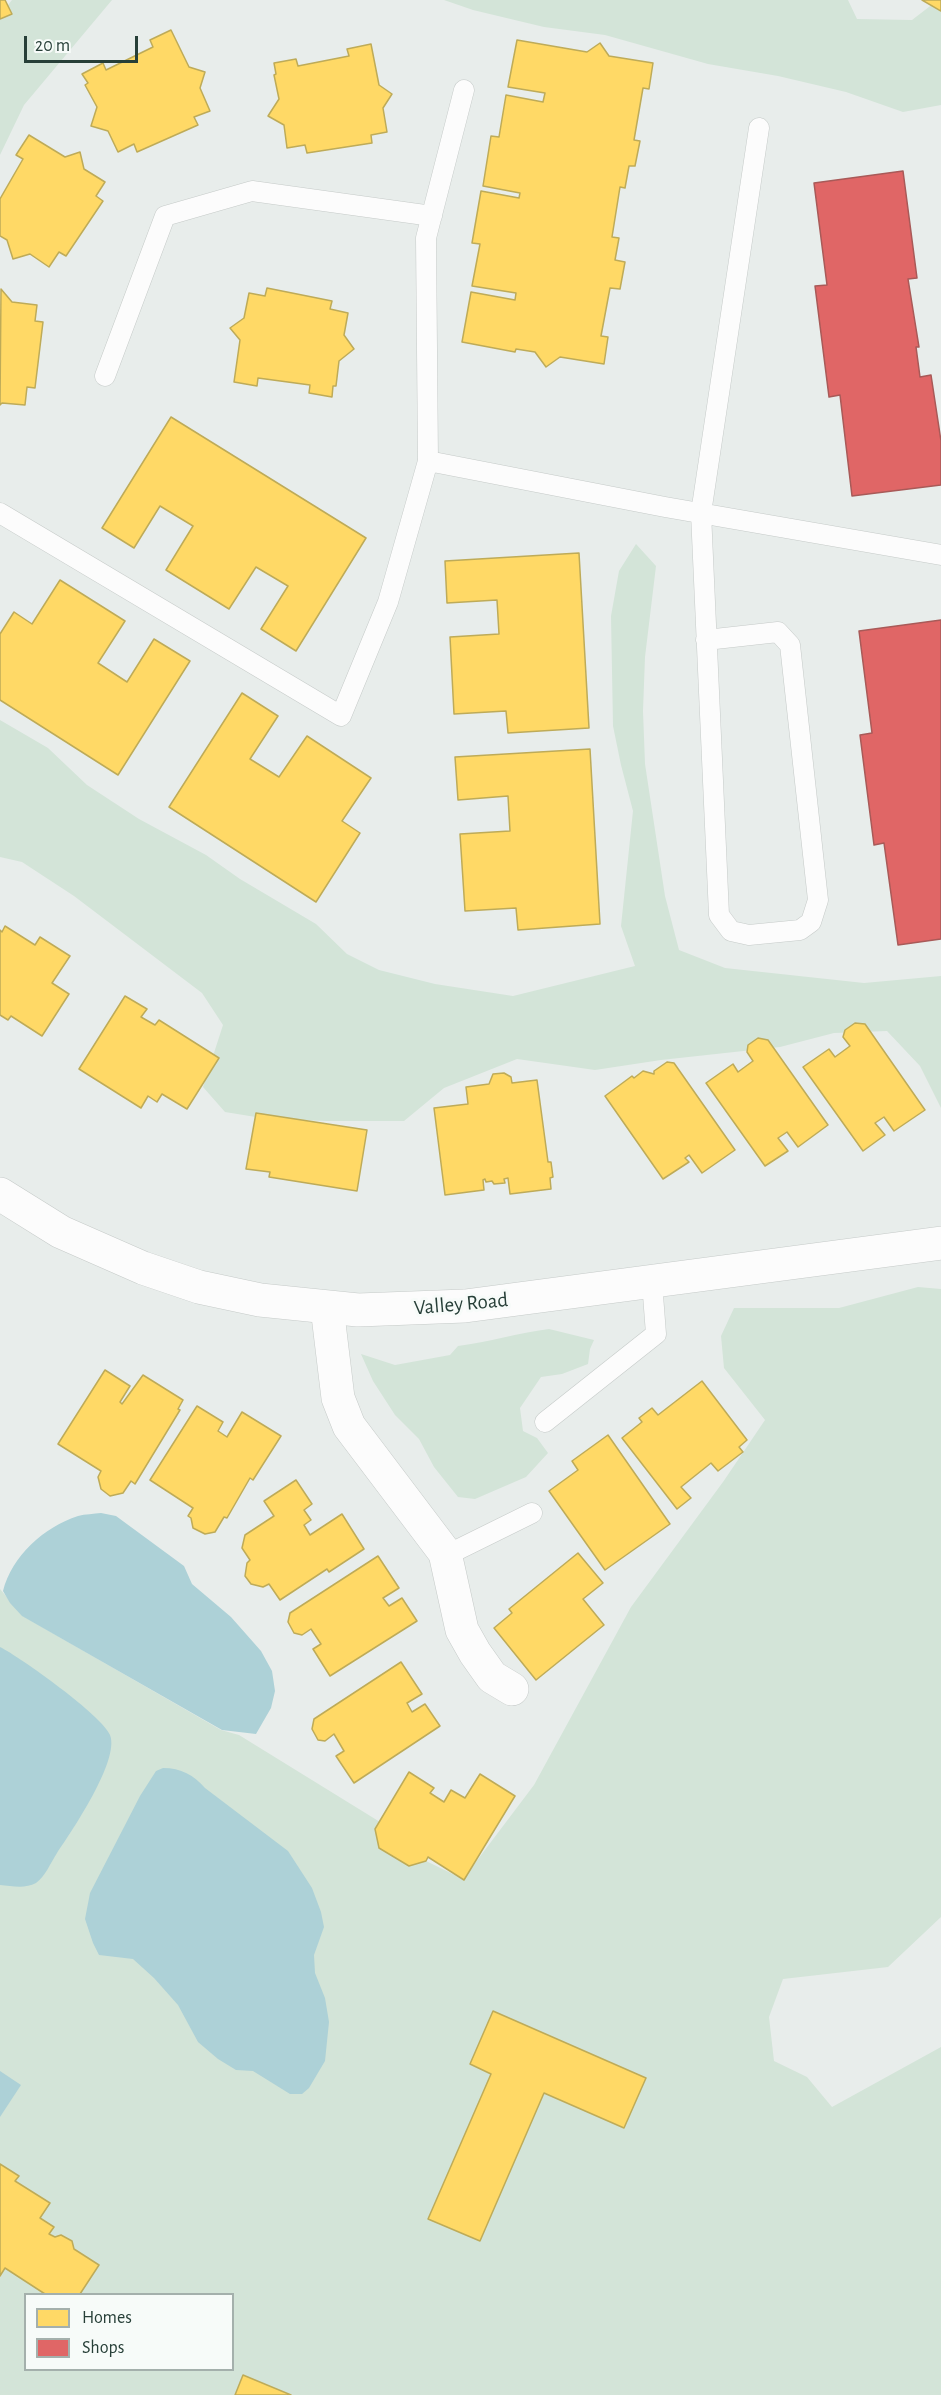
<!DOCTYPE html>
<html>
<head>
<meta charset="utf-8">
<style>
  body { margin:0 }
  #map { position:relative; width:941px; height:2395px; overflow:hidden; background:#e8edeb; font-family:"Alegreya Sans",sans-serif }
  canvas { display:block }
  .legend { position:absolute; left:24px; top:2293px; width:210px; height:78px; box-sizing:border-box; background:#f7fbf9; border:2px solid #a4b0ac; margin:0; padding:8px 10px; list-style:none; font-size:18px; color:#273f38 }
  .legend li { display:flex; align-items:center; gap:12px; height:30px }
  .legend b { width:30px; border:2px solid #a4b0ac }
  .scale { position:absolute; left:24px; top:36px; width:114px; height:27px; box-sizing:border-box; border:3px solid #273f38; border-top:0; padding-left:8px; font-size:18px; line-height:21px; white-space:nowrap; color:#273f38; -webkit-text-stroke:4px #f7fbf9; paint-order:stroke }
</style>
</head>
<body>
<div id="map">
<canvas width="941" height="2395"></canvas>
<ul class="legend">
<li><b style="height:16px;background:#ffd966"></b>Homes</li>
<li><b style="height:16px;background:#e06666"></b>Shops</li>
</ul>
<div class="scale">20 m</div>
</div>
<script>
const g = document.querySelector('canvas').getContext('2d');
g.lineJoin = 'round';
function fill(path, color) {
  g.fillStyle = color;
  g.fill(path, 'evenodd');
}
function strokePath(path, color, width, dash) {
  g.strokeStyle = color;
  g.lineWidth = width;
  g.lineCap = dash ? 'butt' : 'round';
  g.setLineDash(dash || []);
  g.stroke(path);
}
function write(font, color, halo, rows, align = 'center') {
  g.font = font + ' "Alegreya Sans",sans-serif';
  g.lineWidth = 6;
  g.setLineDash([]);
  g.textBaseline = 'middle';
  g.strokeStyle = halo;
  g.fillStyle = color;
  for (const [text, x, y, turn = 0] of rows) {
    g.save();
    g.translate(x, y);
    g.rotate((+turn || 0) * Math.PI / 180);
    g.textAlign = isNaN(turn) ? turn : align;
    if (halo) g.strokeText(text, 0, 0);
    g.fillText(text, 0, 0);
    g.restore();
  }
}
fill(new Path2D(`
  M 12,0 L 112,0 L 24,105 L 0,155 L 0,15 Z
  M 444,0 L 848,0 L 857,19 L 912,20 L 938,0 L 941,0 L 941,105 L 903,112 L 846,92 L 778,76 L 708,64 L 605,35 L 544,27 L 473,10 Z
  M 636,544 L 656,566 L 645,657 L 643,711 L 645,764 L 665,896 L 679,950 L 725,968 L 864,983 L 941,976 L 941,1108 L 920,1066 L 887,1031 L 834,1033 L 780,1047 L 661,1060 L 595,1070 L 517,1059 L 444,1088 L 404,1121 L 327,1121 L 268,1119 L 225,1112 L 203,1087 L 223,1025 L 202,993 L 74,896 L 22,862 L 0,857 L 0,720 L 48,748 L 87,785 L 139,819 L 206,855 L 240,879 L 316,924 L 347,954 L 379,970 L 435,984 L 513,996 L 635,966 L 621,926 L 633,811 L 621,765 L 613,726 L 611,616 L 619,571 Z
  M 918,1287 L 941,1289 L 941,1917 L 888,1967 L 783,1979 L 769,2017 L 774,2061 L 807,2077 L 832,2107 L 941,2047 L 941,2395 L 0,2395 L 0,1589 L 23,1616 L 221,1730 L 239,1735 L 380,1822 L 375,1829 L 380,1848 L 409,1866 L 426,1861 L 463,1879 L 534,1785 L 631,1607 L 723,1482 L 765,1420 L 724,1368 L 721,1336 L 734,1308 L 839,1308 ZM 26,2294 L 232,2294 L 232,2370 L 26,2370 Z
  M 549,1329 L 594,1340 L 590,1349 L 588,1364 L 562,1374 L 541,1377 L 520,1408 L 523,1431 L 537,1438 L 548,1453 L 526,1477 L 475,1499 L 458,1497 L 434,1467 L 419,1439 L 395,1415 L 373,1381 L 361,1354 L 395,1365 L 450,1355 L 458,1346 C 489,1342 518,1333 549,1329 Z`), '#d3e4d8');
fill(new Path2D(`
  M 101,1513 L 116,1516 L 184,1566 L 192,1584 L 231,1617 L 261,1651 L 272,1671 L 275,1691 L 271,1708 L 256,1734 L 222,1730 L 22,1616 L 10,1603 L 3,1591 C 12,1556 44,1527 78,1516 C 85,1514 94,1514 101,1513 Z
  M 0,1647 C 20,1657 103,1716 110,1735 C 120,1760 72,1831 57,1853 C 51,1862 45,1877 36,1883 C 25,1889 12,1886 0,1885 Z
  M 163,1768 C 181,1768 194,1775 205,1788 L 288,1851 L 312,1888 L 321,1912 L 324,1927 L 314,1955 L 315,1973 L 325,1998 L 329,2022 L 325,2061 L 309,2088 L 302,2094 L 290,2094 L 253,2071 L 236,2070 L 218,2059 L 198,2042 L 178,2005 L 154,1978 L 133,1959 L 99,1955 L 93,1943 L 85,1919 L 90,1893 L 140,1796 L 156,1771 Z
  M 0,2071 L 21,2085 L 0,2117 Z`), '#add1d7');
const homes = new Path2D(`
  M 0,0 L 5,0 L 12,14 L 0,19 Z
  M 922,0 L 941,0 L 941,11 Z
  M 171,30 L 189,67 L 205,72 L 200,88 L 210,111 L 194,117 L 198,125 L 137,152 L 134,144 L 118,152 L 108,131 L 91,126 L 97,107 L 85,85 L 88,83 L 82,74 L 103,63 L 106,70 L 153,47 L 150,40 Z
  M 517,40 L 587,52 L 600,43 L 609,56 L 653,63 L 649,89 L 643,88 L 634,140 L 640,141 L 635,166 L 629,166 L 625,188 L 620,187 L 612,237 L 619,238 L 615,260 L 625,262 L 620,289 L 610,288 L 601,336 L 608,337 L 604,364 L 560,357 L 546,367 L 535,352 L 516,349 L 515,352 L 462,342 L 471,292 L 515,300 L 516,293 L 472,286 L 480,244 L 472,243 L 481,191 L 519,198 L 520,193 L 483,186 L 491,136 L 499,137 L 506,95 L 543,102 L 545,93 L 508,87 Z
  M 371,44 L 379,85 L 392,94 L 383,108 L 387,132 L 371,135 L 372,143 L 307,153 L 305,145 L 287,148 L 284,125 L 268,116 L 279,99 L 274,75 L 276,74 L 274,63 L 296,59 L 298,66 L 349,56 L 347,49 Z
  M 29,135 L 65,157 L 80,152 L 84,169 L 105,182 L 96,196 L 103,201 L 66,256 L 59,252 L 49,267 L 30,254 L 13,259 L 7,240 L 0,236 L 0,199 L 23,159 L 16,155 Z
  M 267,288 L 332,301 L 330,309 L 348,313 L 344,335 L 354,349 L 339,361 L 336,386 L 333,386 L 332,397 L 309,393 L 310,385 L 258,378 L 257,386 L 234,382 L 240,340 L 230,328 L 244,318 L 249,293 L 265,296 Z
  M 1,289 L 12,302 L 37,305 L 35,321 L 43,322 L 35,388 L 27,387 L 25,405 L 2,403 L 0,405 Z
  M 171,417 L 366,538 L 296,651 L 261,629 L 288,586 L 256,567 L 229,609 L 166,570 L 193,526 L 160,506 L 134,548 L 102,528 Z
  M 579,553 L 589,728 L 508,733 L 506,711 L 454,714 L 450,637 L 499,634 L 497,600 L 447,603 L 445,561 Z
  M 60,580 L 125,621 L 98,663 L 127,682 L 154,639 L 190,661 L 118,775 L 0,700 L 0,634 L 14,612 L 32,624 Z
  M 242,693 L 278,716 L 250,759 L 279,777 L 307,736 L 371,778 L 342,821 L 360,833 L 316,902 L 169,807 Z
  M 590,749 L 600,924 L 518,930 L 516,908 L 465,911 L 460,834 L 510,831 L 508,796 L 458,800 L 455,757 Z
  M 5,926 L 35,945 L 40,937 L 70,956 L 52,983 L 69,994 L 42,1036 L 11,1016 L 8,1020 L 0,1015 L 0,930 L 2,932 Z
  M 125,996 L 147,1009 L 141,1017 L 155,1025 L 159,1020 L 219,1058 L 187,1109 L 162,1094 L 157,1102 L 148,1096 L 141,1108 L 79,1069 Z
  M 855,1023 L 865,1024 L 925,1110 L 894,1131 L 884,1117 L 875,1123 L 885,1135 L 863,1151 L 803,1067 L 829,1049 L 835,1057 L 850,1046 L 843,1037 L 845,1030 Z
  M 758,1038 L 768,1040 L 828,1125 L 798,1147 L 787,1132 L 778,1138 L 788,1151 L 765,1166 L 706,1083 L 733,1064 L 738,1072 L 753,1061 L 747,1052 L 748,1045 Z
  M 667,1062 L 674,1063 L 735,1150 L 702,1173 L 689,1155 L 685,1158 L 689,1162 L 663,1179 L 605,1096 L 632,1076 L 634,1078 L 643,1071 L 654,1074 L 654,1071 Z
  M 504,1073 L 511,1077 L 512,1083 L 537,1080 L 548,1162 L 551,1162 L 553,1177 L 550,1178 L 551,1189 L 510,1194 L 508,1178 L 504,1179 L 505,1183 L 494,1184 L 492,1181 L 486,1182 L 485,1179 L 483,1180 L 484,1190 L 445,1195 L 434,1108 L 468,1104 L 466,1087 L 489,1084 L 493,1074 Z
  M 256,1113 L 367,1130 L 357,1191 L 269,1177 L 270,1172 L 246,1169 Z
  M 105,1370 L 130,1386 L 120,1402 L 122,1404 L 143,1375 L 183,1400 L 178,1409 L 180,1410 L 135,1484 L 131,1481 L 123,1493 L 110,1496 L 101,1489 L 98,1477 L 101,1471 L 58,1444 Z
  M 702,1381 L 747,1440 L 739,1447 L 743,1452 L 718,1471 L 711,1463 L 681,1487 L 691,1498 L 677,1509 L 622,1438 L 642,1422 L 639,1418 L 652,1408 L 658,1415 Z
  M 197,1406 L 223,1422 L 218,1431 L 227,1437 L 242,1412 L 281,1436 L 253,1480 L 250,1478 L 227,1518 L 224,1517 L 215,1532 L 205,1534 L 193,1528 L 191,1518 L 188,1516 L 193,1508 L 150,1480 Z
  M 608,1435 L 670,1524 L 605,1570 L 549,1491 L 578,1470 L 572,1461 Z
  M 296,1480 L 312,1504 L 304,1510 L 311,1520 L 304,1525 L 310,1535 L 342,1514 L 364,1549 L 329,1572 L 327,1569 L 280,1600 L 269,1584 L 263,1587 L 251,1584 L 245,1576 L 247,1563 L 250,1560 L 242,1548 L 245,1535 L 274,1516 L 264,1501 Z
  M 578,1553 L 603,1583 L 583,1599 L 604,1625 L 536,1680 L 494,1628 L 512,1613 L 509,1609 Z
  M 378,1556 L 399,1588 L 383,1598 L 389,1606 L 402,1598 L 417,1621 L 330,1676 L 313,1649 L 321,1644 L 311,1629 L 302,1635 L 294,1633 L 288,1622 L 290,1613 Z
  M 401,1662 L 422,1694 L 407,1703 L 412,1712 L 425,1704 L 440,1726 L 354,1783 L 336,1756 L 344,1751 L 334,1734 L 325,1741 L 318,1740 L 312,1729 L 314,1719 Z
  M 409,1772 L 434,1788 L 430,1793 L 444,1802 L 451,1790 L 465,1798 L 480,1774 L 515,1796 L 464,1880 L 428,1857 L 426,1861 L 409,1866 L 379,1848 L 375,1829 Z
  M 493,2011 L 646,2078 L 624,2128 L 544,2093 L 480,2241 L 428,2219 L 491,2074 L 470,2064 Z
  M 0,2164 L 19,2176 L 15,2181 L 50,2203 L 40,2218 L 54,2227 L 49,2234 L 55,2237 L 61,2235 L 72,2241 L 74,2249 L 99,2265 L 80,2294 L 45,2294 L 5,2268 L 0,2276 Z
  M 243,2375 L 291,2395 L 235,2395 Z`);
fill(homes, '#ffd966');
strokePath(homes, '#beab58', 1.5);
const shops = new Path2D(`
  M 903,171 L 917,278 L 908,279 L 919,347 L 916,347 L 920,377 L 931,375 L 941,441 L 941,485 L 852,496 L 840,395 L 829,397 L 815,286 L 827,285 L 814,183 Z
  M 941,620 L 941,939 L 898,945 L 884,843 L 874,845 L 860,735 L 872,733 L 859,631 Z`);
fill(shops, '#e06666');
strokePath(shops, '#a85a58', 1.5);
const lane = new Path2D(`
  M 105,376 L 165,216 L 252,191 L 432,216
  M 428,461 L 426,238 L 464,90
  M 0,513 L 341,716 L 388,602 L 428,461 L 665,507 L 941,555
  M 706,640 L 778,632 L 790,645 L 818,900 L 811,922 L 800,930 L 749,935 L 731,931 L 719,915 L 701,513 L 759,128
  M 545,1422 L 656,1334 L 652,1282
  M 445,1556 L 532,1513`);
const street = new Path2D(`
  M 0,1194 L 61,1232 L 143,1268 L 199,1287 L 260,1300 L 358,1310 L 465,1306 L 941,1243
  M 327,1307 L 338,1398 L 349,1426 L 445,1553 L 462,1630 L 475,1653 L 492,1677 L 512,1689`);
strokePath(lane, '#c5cac8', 21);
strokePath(street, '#c5cac8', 34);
strokePath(lane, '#fcfcfc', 20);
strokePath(street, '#fcfcfc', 33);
write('21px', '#273f38', '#f7fbf9', [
  ["Valley Road",461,1304,-5]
]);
</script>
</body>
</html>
